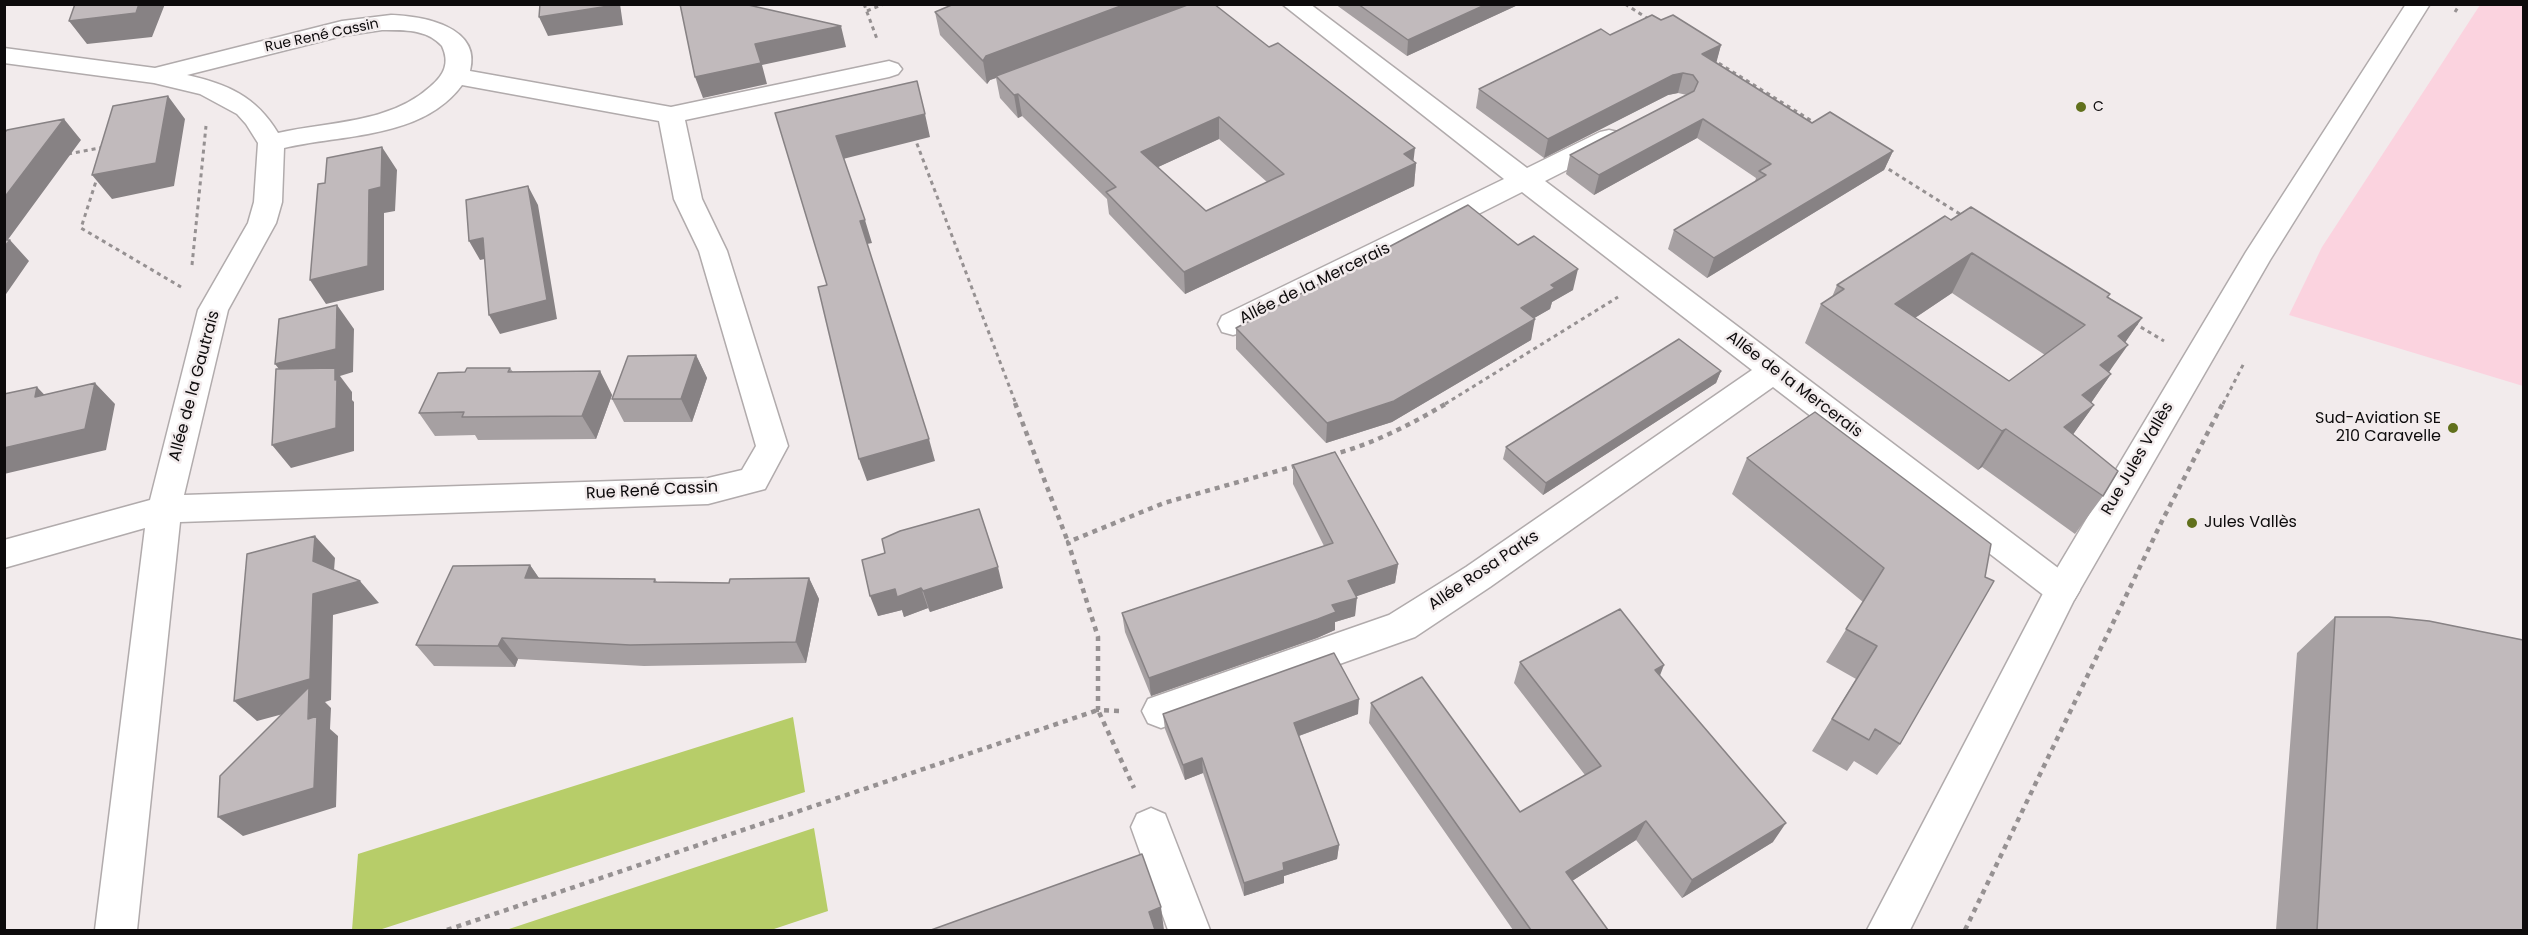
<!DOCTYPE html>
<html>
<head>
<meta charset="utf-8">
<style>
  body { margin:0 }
  #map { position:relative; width:2528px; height:935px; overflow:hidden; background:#f2ebec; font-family:Poppins,sans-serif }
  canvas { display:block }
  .frame { position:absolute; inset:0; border:6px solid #0d0b0c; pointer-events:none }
</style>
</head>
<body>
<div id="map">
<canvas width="2528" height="935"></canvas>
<div class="frame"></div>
</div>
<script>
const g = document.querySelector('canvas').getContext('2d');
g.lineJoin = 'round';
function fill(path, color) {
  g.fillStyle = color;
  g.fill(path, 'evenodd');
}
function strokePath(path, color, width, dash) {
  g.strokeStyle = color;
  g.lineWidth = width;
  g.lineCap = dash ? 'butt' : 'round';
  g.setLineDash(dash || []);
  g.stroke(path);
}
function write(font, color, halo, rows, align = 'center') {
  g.font = font + ' Poppins,sans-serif';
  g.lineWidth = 5;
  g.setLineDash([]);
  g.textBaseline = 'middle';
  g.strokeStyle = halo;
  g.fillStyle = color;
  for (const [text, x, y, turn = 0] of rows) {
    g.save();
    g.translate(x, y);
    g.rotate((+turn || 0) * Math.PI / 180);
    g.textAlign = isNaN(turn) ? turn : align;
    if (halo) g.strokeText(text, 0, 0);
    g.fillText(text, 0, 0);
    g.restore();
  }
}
fill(new Path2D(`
  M 2480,5 L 2523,5 L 2523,386 L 2289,315 L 2322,247 Z`), '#fbd3df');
fill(new Path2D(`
  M 793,717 L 805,792 L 379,930 L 352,930 L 358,854 Z
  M 814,828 L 828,911 L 771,930 L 506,930 Z`), '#b7cd69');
const street = new Path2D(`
  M 1282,4 L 1310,4 L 1527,168 L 1600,132 L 1609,130 L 1618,132 L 1622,138 L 1618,144 L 1545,181 L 2074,580 L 2080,590 L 2074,600 L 2062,605 L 2050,600 L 1773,387 L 1490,587 L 1415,637 L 1161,728 L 1148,723 L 1142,711 L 1148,699 L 1389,615 L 1466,567 L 1752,370 L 1522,192 L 1244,332 L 1233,335 L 1222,332 L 1218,324 L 1222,316 L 1504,179 Z
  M 391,15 C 422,16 482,26 470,71 L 671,107 L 889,61 L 898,64 L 902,69 L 898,74 L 889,77 L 685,120 L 702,199 L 727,251 L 788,446 L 765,489 L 708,504 L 180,522 L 137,930 L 95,930 L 145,528 L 4,568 L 4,540 L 150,500 L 198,310 L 248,223 L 254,202 L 258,143 L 246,124 L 237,114 L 200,94 L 154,83 L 4,63 L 4,48 L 155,68 L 342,21 ZM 382,30 C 404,30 427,29 442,46 C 450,63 444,75 431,86 C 389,124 330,121 278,133 C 256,96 227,84 187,75 L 342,36 ZM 462,85 L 659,121 L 674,199 L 699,251 L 756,446 L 742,470 L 708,478 L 184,495 L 228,310 L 276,223 L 282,202 L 284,148 C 343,134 422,139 462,85 Z
  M 1151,808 L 1165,814 L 1210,930 L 1168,930 L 1131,827 L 1137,814 Z`);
const secondary = new Path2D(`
  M 2406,4 L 2430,4 L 2270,260 L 2074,600 L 1910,930 L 1867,930 L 2050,580 L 2246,252 Z`);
strokePath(street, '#b1abac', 3);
strokePath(secondary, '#b1abac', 3);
strokePath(new Path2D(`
  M 864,4 L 877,39
  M 1625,4 L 1650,20
  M 867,11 L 884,4
  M 2455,12 L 2460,4
  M 1712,59 L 1815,123
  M 914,136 L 1016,404
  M 68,154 L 105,147
  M 1882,165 L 1963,216
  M 98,175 L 81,228 L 181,287
  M 192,265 L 206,126
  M 2134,323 L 2164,341
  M 1445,404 L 1618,297
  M 2223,404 L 2244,363`), '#969192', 3, [4, 4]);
strokePath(new Path2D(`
  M 1015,403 L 1068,542
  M 1331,455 C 1371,445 1412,424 1447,403
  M 1119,711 L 1098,710 L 1098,637 L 1068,542 L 1164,503 L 1295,466
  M 447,930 L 1098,710 L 1134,788
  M 1965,930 L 2163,519 L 2223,403`), '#969192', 4.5, [5, 5]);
fill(street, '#fff');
fill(secondary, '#fff');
fill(new Path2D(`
  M 1335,4 L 1520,4 L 1407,56 Z
  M 935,12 L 1413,162 L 1416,163 L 1414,186 L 1185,294 L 1109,214 L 1107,199 L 1022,116 L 1018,118 L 1000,98 L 996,78 L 990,80 L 987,84 L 940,35 ZM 1219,139 L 1267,182 L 1206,211 L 1158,167 Z
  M 1661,20 L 1721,45 L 1716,62 L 1812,123 L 1893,151 L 1884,170 L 1707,278 L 1668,249 L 1674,230 L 1755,182 L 1756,178 L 1697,138 L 1594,195 L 1566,174 L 1570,155 L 1687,95 L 1678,93 L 1668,95 L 1544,158 L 1476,108 L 1479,89 L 1610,35 Z
  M 1951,220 L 2110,294 L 2108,297 L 2142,318 L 2125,342 L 2109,372 L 2111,374 L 2091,403 L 2094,405 L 2073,434 L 2103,496 L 2075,534 L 1982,467 L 1978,470 L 1805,343 L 1821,304 L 1832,297 L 1837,285 ZM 1952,293 L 2045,355 L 2009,381 L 1915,318 Z
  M 1573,290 L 1552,302 L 1550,309 L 1534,318 L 1531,340 L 1392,422 L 1326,443 L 1236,349 L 1236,328 Z
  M 696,355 L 707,378 L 692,422 L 624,422 L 612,399 Z
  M 510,368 L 513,372 L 600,371 L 612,395 L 596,439 L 478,440 L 475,435 L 435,436 L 419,413 L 465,372 Z
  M 1721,371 L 1716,383 L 1543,495 L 1503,459 L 1506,447 Z
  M 1747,458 L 1991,544 L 1900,744 L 1877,775 L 1854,761 L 1847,771 L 1812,751 L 1856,679 L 1826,662 L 1863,602 L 1732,494 Z
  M 1293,465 L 1398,564 L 1395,583 L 1356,596 L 1355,616 L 1335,622 L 1335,630 L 1317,638 L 1151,696 L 1125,632 L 1122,613 L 1324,546 L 1293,484 Z
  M 862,560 L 1003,588 L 930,612 L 928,608 L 904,617 L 902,610 L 878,616 Z
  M 530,565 L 539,578 L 655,579 L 657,582 L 729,583 L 809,578 L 819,599 L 806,663 L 644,666 L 518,659 L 515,667 L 434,666 L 416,645 Z
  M 2335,617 L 2523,930 L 2276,930 L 2297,653 Z
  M 1520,662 L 1660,676 L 1773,842 L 1682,898 L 1636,840 L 1572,881 L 1608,930 L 1513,930 L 1369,723 L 1371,703 L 1520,812 L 1585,775 L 1514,683 Z
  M 1163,714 L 1358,714 L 1299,736 L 1339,845 L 1337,859 L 1284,876 L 1284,883 L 1244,896 L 1203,773 L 1185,780 L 1165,729 Z`), '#a6a0a2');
fill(new Path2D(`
  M 139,4 L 165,4 L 152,37 L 87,44 L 69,21 Z
  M 615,4 L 620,4 L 623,25 L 548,36 L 539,17 Z
  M 1126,4 L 1190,4 L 996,76 L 996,78 L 990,80 L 987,84 L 983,61 L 986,56 Z
  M 1487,4 L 1520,4 L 1407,56 L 1408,40 Z
  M 841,26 L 846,47 L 762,65 L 767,84 L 703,98 L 695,77 L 755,44 Z
  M 1721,45 L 1716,64 L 1702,54 Z
  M 1683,73 L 1678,93 L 1668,95 L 1544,158 L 1548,139 L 1673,75 Z
  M 1018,94 L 1022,116 L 1018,118 L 1014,95 Z
  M 168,96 L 185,119 L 174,186 L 112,199 L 92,175 Z
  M 925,114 L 930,137 L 843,159 L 836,136 Z
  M 1219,117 L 1219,139 L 1143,174 L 1141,152 Z
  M 64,119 L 81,140 L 4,245 L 4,198 Z
  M 1703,119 L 1697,138 L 1594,195 L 1599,175 Z
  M 382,147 L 397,170 L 395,211 L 384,213 L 384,290 L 326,304 L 310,280 Z
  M 1415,148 L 1413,165 L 1416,163 L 1414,186 L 1185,294 L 1184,272 Z
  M 1893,151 L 1884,170 L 1707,278 L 1714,258 Z
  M 528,186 L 538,205 L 557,319 L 500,334 L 489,315 Z
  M 865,220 L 872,243 L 867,244 L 860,221 Z
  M 483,238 L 494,257 L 480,260 L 469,241 Z
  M 10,240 L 29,261 L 4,297 L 4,247 Z
  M 1972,253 L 1952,293 L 1876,344 L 1895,304 Z
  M 1578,269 L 1573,290 L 1552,302 L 1550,309 L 1517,328 L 1521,308 L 1551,285 Z
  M 337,305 L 354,329 L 353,372 L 340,376 L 352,392 L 352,400 L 354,402 L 354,451 L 291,468 L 272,445 L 335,380 L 294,388 L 275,364 Z
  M 2142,318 L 2120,350 L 2128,345 L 2104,379 L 2111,374 L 2086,410 L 2094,405 L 2067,443 L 2056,434 L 2118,336 Z
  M 1535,319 L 1531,340 L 1392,422 L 1326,443 L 1327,423 Z
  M 696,355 L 707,378 L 692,422 L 681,399 Z
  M 600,371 L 612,395 L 596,439 L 582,416 Z
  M 1721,371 L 1716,383 L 1543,495 L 1546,483 Z
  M 95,383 L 115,404 L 106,450 L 4,474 L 4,448 Z
  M 37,387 L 58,409 L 35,397 Z
  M 2006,429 L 1982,467 L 1978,470 L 2002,431 Z
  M 929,439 L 935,461 L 867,481 L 859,459 Z
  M 315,536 L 335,558 L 333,583 L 313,561 Z
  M 1398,564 L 1395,583 L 1346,600 L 1348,581 Z
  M 530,565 L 545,587 L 525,578 Z
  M 998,567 L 1003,588 L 930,612 L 923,591 Z
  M 809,578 L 819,599 L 806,663 L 796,642 Z
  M 360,581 L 379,603 L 333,615 L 331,700 L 325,702 L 331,708 L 330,729 L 338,736 L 336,807 L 243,836 L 218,817 L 308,719 L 309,707 L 257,721 L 234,701 L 313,594 Z
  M 921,588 L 928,608 L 904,617 L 902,610 L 878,616 L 870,596 L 895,589 Z
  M 1357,598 L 1355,616 L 1335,622 L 1335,630 L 1317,638 L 1151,696 L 1149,678 L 1332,605 Z
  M 502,638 L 518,659 L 515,667 L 498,646 Z
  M 1664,665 L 1656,686 L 1655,670 Z
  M 1359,699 L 1358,714 L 1293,738 L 1294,723 Z
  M 1202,758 L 1203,773 L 1185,780 L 1183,765 Z
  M 1646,821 L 1636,840 L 1558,890 L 1566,872 Z
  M 1786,823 L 1773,842 L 1682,898 L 1692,880 Z
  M 1339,845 L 1337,859 L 1284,876 L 1284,883 L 1244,896 L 1244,883 L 1283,863 Z
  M 1161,907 L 1164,930 L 1152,930 L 1149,912 Z`), '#878284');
const building = new Path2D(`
  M 75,4 L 139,4 L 136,13 L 69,21 Z
  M 540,4 L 615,4 L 615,5 L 539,17 Z
  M 680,4 L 744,4 L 841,26 L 755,44 L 761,63 L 695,77 Z
  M 954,4 L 1126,4 L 986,56 L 983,61 L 935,12 Z
  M 1190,4 L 1214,4 L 1269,47 L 1278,43 L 1415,148 L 1404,154 L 1416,163 L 1184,272 L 1106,192 L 1116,187 L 1018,94 L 1014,95 L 996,76 ZM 1219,117 L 1284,174 L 1206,211 L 1141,152 Z
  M 1358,4 L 1487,4 L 1408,40 Z
  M 1652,15 L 1661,20 L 1673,15 L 1721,45 L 1702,54 L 1812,123 L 1830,112 L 1893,151 L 1714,258 L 1674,230 L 1766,175 L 1759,171 L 1771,164 L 1703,119 L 1599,175 L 1570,155 L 1694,91 L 1698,82 L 1693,75 L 1683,73 L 1673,75 L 1548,139 L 1479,89 L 1601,29 L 1610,35 Z
  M 917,81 L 925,114 L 836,136 L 865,220 L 860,221 L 929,439 L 859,459 L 818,287 L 827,285 L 775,113 Z
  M 168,96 L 156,163 L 92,175 L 113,106 Z
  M 64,119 L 4,198 L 4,133 L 7,130 Z
  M 382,147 L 381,187 L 369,190 L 368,266 L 310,280 L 318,184 L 325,183 L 327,158 Z
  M 528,186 L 547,300 L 489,315 L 483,238 L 469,241 L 466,200 Z
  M 1468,205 L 1518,245 L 1534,236 L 1578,269 L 1551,285 L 1555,288 L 1521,308 L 1535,319 L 1394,401 L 1327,423 L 1236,328 Z
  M 1971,207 L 2110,294 L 2107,297 L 2142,318 L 2118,336 L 2128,345 L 2100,365 L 2111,374 L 2082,395 L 2094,405 L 2064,427 L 2118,471 L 2103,496 L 2006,429 L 2002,431 L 1821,304 L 1844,289 L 1837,285 L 1945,216 L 1951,220 ZM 1972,253 L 2085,325 L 2009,381 L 1895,304 Z
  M 4,240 L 10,240 L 4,247 Z
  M 337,305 L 336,349 L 275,364 L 279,319 Z
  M 1679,339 L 1721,371 L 1546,483 L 1506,447 Z
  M 696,355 L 681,399 L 612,399 L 628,356 Z
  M 335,368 L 335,380 L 337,379 L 336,428 L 272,445 L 276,369 Z
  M 467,368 L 510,368 L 508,372 L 600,371 L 582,416 L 462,417 L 464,412 L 419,413 L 438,373 L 465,372 Z
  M 95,383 L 85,429 L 4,448 L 4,394 L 37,387 L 35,397 Z
  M 1815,412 L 1991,544 L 1985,577 L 1994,581 L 1900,744 L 1875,729 L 1869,740 L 1832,719 L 1877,646 L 1846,629 L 1884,568 L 1747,458 Z
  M 1335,452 L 1398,564 L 1348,581 L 1357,598 L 1332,605 L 1336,612 L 1318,619 L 1149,678 L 1122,613 L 1333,543 L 1293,465 Z
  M 979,509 L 998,567 L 923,591 L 921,588 L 897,597 L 895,589 L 870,596 L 862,560 L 885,553 L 882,539 L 900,531 Z
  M 315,536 L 313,561 L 360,581 L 313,594 L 310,679 L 234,701 L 247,554 Z
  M 530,565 L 525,578 L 655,579 L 654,582 L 729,583 L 730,579 L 809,578 L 796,642 L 630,645 L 502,638 L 498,646 L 416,645 L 453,566 Z
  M 1620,609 L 1664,665 L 1655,670 L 1786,823 L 1692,880 L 1646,821 L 1566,872 L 1608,930 L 1531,930 L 1371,703 L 1422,677 L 1520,812 L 1601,766 L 1520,662 Z
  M 2335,617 L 2389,617 L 2429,621 L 2523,640 L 2523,930 L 2317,930 Z
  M 1334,653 L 1359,699 L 1294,723 L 1339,845 L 1283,863 L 1284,870 L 1244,883 L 1202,758 L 1183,765 L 1163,714 Z
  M 309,687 L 308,719 L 317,716 L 314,788 L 218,817 L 220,776 Z
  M 1142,854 L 1161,907 L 1149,912 L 1155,930 L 931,930 Z`);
fill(building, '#c1babc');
strokePath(building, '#878284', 1.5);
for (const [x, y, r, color] of [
  [2081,107,6,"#61701c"],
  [2453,428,6,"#61701c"],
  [2192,523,6,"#61701c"]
]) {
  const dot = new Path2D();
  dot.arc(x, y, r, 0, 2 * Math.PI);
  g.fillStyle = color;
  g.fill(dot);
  strokePath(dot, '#f2ebec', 2);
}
write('14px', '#0d0b0c', '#f2ebec', [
  ["Rue René Cassin",322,36,-12]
]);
write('14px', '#0d0b0c', '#f2ebec', [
  ["C",2093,107]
], 'left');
write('16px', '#0d0b0c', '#f2ebec', [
  ["Allée de la Mercerais",1315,284,-26],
  ["Allée de la Mercerais",1794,385,37],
  ["Allée de la Gautrais",195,386,-75],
  ["Rue Jules Vallès",2138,459,-60],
  ["Rue René Cassin",652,491,-3],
  ["Allée Rosa Parks",1484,571,-34]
]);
write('16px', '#0d0b0c', '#f2ebec', [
  ["Sud-Aviation SE",2441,419],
  ["210 Caravelle",2441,437],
  ["Jules Vallès",2204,523,"left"]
], 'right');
</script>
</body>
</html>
